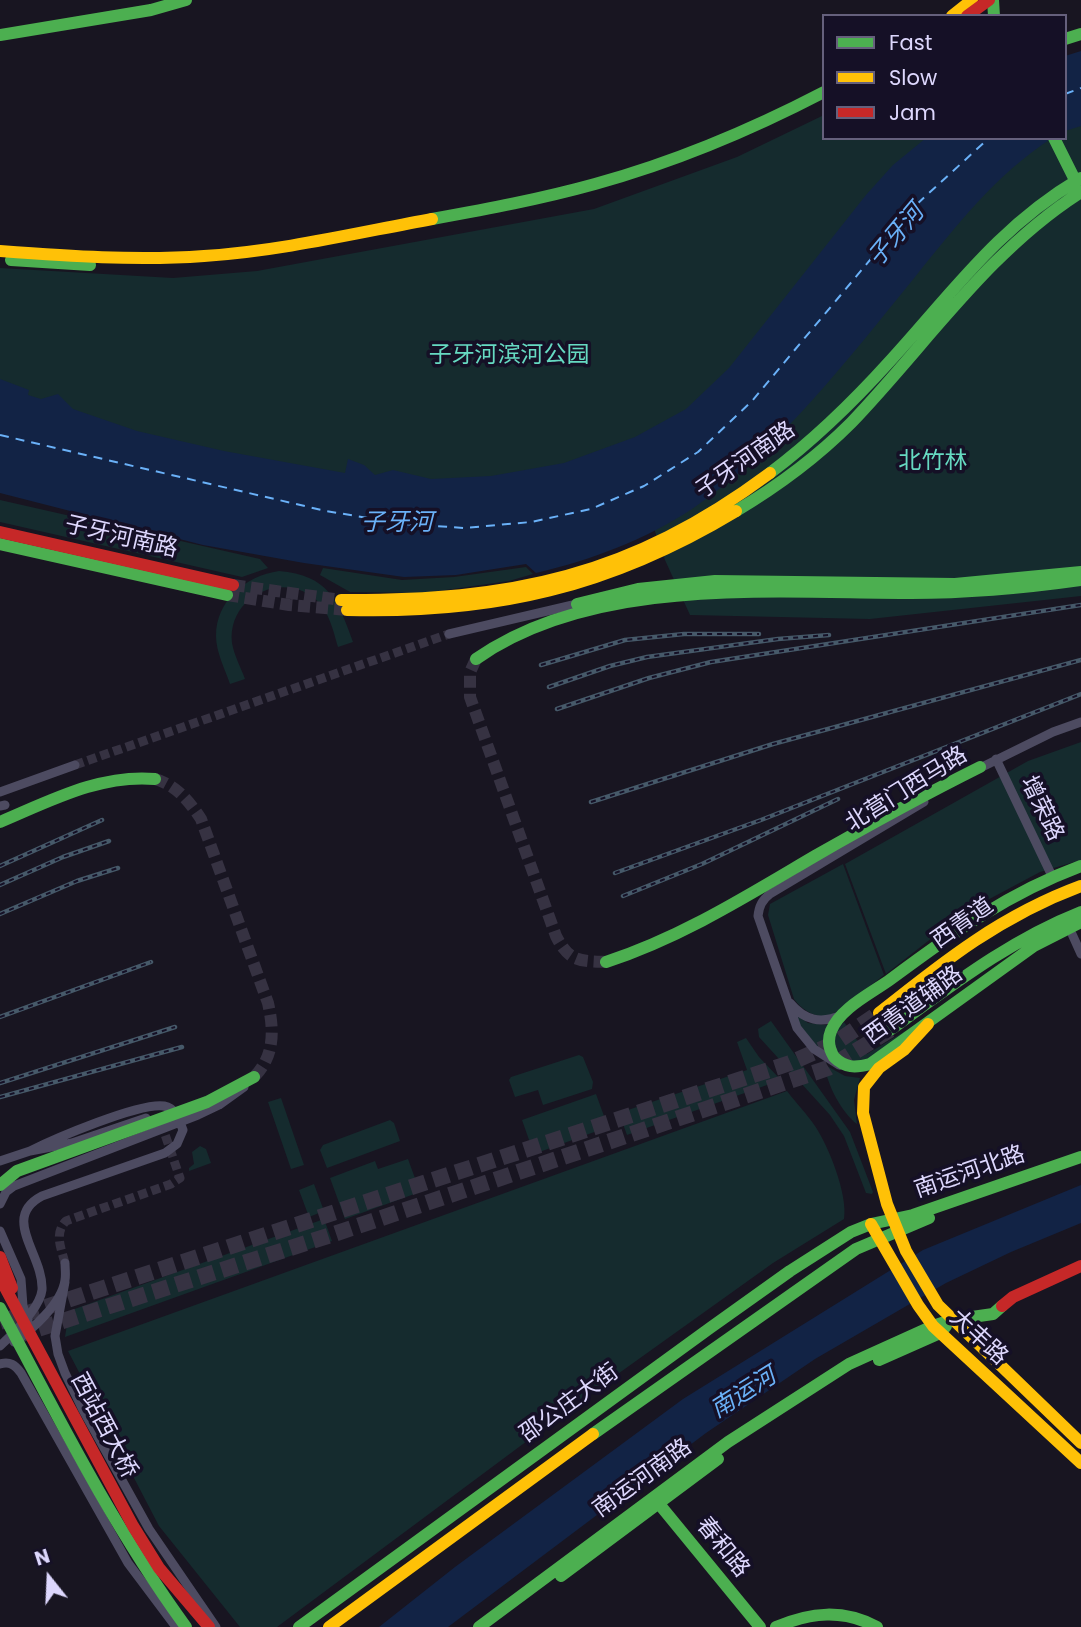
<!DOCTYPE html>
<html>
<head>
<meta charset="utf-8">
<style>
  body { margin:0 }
  #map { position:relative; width:1081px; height:1627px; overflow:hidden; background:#181521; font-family:Poppins,sans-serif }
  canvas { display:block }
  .legend { position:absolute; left:822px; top:14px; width:245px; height:126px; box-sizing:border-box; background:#151026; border:2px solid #65607c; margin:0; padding:9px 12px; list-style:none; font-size:21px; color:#ddd7fd }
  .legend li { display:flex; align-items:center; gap:14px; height:35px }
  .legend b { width:35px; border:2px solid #65607c }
  .north { position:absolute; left:14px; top:1543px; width:70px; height:70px; -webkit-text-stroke:5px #151026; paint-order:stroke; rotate:342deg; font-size:19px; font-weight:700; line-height:28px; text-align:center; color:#ddd7fd }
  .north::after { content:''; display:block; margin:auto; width:24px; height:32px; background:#ddd7fd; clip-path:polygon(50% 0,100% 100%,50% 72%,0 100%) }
</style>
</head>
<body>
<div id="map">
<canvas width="1081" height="1627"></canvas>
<ul class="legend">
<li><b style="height:9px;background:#4caf50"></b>Fast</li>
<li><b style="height:9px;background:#ffc107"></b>Slow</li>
<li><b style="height:9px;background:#c62828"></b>Jam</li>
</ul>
<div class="north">N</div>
</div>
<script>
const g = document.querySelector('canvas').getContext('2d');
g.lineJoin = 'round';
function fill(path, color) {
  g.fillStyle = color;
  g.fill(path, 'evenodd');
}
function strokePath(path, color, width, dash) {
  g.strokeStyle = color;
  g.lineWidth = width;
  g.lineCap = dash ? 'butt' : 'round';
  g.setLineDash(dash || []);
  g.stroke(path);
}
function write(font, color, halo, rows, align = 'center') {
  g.font = font + ' Poppins,"Noto Sans SC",sans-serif';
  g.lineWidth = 7;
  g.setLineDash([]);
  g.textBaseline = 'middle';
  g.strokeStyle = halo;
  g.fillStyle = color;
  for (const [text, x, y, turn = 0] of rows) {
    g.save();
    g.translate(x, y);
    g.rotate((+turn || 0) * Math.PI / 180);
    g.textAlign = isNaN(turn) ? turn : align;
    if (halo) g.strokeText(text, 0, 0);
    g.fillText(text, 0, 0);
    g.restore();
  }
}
fill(new Path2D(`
  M 824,115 L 824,138 L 943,138 L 716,398 L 548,481 L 274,481 L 0,399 L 0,268 L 173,278 L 257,271 L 594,209 L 737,157 Z
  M 1081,121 L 1081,596 L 870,619 L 690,615 L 665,560 L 651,520 L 975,189 L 1045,138 L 1065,138 L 1065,125 Z
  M 0,500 L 260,559 L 268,568 L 242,577 L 0,522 Z
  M 526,567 L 533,574 L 509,581 L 424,593 L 350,592 L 320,575 L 323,568 L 402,580 L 454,577 Z
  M 279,571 C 328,575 338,600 353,642 L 338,647 C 333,630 329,610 314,598 C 280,571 227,598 232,643 C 234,655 241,668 245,679 L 230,684 C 225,669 216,652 216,636 C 216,601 245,576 279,571 Z
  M 1081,742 L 1081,860 L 1040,872 L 965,912 L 886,974 L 845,864 L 1028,761 Z
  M 843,864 L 884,975 C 873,983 840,1013 828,1016 C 816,1019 801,1009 794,999 L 768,915 L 770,904 Z
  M 795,1014 L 808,1023 L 827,1025 L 825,1052 L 822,1052 L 801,1027 Z
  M 771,1021 L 850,1132 L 873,1192 L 872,1194 L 866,1193 L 844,1136 L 830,1115 L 759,1037 L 758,1029 Z
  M 844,1022 L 867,1054 L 907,1030 C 895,1040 881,1054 866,1060 C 851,1067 827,1054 834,1036 C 835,1031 841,1026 844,1022 Z
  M 746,1038 L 759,1057 L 781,1080 L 627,1135 L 619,1113 L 747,1070 L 737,1042 Z
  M 579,1055 L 583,1057 L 593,1082 L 592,1089 L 543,1105 L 538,1090 L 515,1097 L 509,1080 L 511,1077 Z
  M 825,1065 L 845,1076 L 860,1078 L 854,1100 L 857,1124 C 843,1114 826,1084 825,1065 Z
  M 787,1091 C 796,1103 807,1114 815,1126 C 829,1147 848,1195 844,1219 L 773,1263 L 601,1386 L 277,1627 L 240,1627 L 159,1526 L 68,1351 Z
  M 596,1094 L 608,1127 L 534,1154 L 522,1120 Z
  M 281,1098 L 304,1165 L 291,1169 L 268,1102 Z
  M 390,1120 L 394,1123 L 400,1141 L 327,1168 L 320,1150 L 323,1145 Z
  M 200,1146 L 206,1149 L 211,1163 L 189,1171 L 189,1168 L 194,1164 L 192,1152 Z
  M 408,1159 L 420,1192 L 345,1219 L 330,1178 L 375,1161 L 378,1169 Z
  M 314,1184 L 324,1211 L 309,1217 L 299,1190 Z
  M 324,1219 L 332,1241 L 65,1337 L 69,1311 Z`), '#152b2e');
fill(new Path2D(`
  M 1081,51 L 1081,126 L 1065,131 L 1065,56 Z
  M 926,138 L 1052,138 C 994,176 958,224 915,277 C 848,359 780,449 692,509 C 645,540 591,560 536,573 L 526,564 L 456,575 L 404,577 L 304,563 L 203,545 L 0,493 L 0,379 L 29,390 L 28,395 L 41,399 L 58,394 L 73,409 L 137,431 L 224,451 L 345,473 L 348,459 L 364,465 L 375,475 L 393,470 L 431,479 L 491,476 L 564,463 L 635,437 L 686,409 L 729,368 L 866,195 L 893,165 Z
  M 1081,1185 L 1081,1223 L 1011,1252 L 946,1283 L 815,1359 L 706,1433 L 448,1627 L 379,1627 L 455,1567 L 683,1399 L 923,1250 Z`), '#122345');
strokePath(new Path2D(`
  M 1065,94 L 1081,88
  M 0,435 L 326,511 L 404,524 L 464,528 L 531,522 L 591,509 L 644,486 L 698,452 L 752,401 L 916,205 L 989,138`), '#6ab1f8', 2, [9, 7]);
strokePath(new Path2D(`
  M 75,765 L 449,634
  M 65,1263 C 61,1248 54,1233 66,1221 L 171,1184 L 180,1178 L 161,1123`), '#363242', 9, [9, 4.5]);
strokePath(new Path2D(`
  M 233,585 L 341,600
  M 227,595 L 289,605 L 347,610
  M 476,659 L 470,672 L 470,697 L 556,936 C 569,962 580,961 606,962
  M 155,779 C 176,785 189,801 201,819 L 268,1003 C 274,1030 275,1056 254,1077`), '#363242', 12, [12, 6]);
strokePath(new Path2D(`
  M 0,1322 L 790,1063 L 835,1043 L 879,1013
  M 16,1336 L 331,1235 L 828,1068 L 890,1030`), '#363242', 16, [16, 8]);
strokePath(new Path2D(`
  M 449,634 L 577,604
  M 996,759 L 1052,876
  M 978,769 L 1053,732 L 1081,722
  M 0,792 L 75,765
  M 0,806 L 5,805
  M 1072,934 L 1081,954
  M 790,1003 C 805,1021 821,1024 842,1015
  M 839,1065 L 814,1049 L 797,1028 L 758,916 C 759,906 762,900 770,894 L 924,802
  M 0,1161 L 30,1151 L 72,1143 L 146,1118
  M 0,1204 L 6,1192 L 14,1186 L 198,1115 L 219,1105 L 244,1087
  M 0,1231 L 21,1279 L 23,1306 L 28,1320
  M 65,1282 L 55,1336 L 58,1354 L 65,1373 L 83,1410 L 149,1529 L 216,1627
  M 14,1342 C 32,1330 62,1303 65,1280 C 66,1275 65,1268 65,1263
  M 0,1346 C 13,1334 40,1308 42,1290 C 44,1255 0,1218 42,1196 L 165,1153 L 177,1144 L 183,1130 C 179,1120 177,1109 164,1106 C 140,1102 54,1139 30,1151
  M 0,1364 C 10,1361 15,1365 21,1373 L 128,1563 L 176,1627`), '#4d4b61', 9);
strokePath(new Path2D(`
  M 993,0 L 994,16
  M 0,35 L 151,10 L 186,0
  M 1065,39 L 1081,34
  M 1054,138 L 1079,188
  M 432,219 C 487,209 541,199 595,184 C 675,162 751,130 824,92
  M 11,260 L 90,265
  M 770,473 C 814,440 853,402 890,361 C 953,292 998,227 1081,178
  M 736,511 C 778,486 817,457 851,423 C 926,345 988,251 1081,192
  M 0,544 L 227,595
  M 577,604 L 638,589 L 715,581 L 955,584 L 1081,572
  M 476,659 C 594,576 774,593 911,593 C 968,593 1025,588 1081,580
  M 0,822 C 50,801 100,774 155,779
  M 1081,866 C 1008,893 953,933 891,979 C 872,993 840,1008 831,1031 C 827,1041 829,1049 834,1057 C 845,1068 855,1068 870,1064 L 1034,946 L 1081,922
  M 606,962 C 682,937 747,896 815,856 C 869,825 924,795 980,767
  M 890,1030 C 951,986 1010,940 1081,912
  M 0,1185 L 17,1171 L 207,1102 L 254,1077
  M 0,1308 C 58,1417 113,1527 186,1627
  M 879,1360 L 940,1333 L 946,1326
  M 593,1434 L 856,1249 L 929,1218
  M 655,1499 L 760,1627
  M 561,1576 L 718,1459
  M 299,1627 L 710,1328 L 790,1271 L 851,1232 L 871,1224 L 913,1215 L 1081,1157
  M 479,1627 L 728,1442 L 849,1364 L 933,1326 L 951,1320 L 993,1314 L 1002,1306
  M 776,1627 C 811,1612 843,1609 877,1627`), '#4caf50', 12);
strokePath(new Path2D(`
  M 952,16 L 972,0
  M 0,251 C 68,256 136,261 204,256 C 281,251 356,233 432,219
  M 341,600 C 512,601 630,577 770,473
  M 347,610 C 494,614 610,587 736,511
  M 879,1013 C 944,961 1002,915 1081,886
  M 928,1024 L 904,1050 L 879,1068 L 864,1087 L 863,1113 L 887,1204 L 906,1251 L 938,1305 L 1081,1443
  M 871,1224 L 918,1305 L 933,1326 L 1081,1463
  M 329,1627 L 593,1434`), '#ffc107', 12);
strokePath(new Path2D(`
  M 967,16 L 989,0
  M 0,532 L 233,585
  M 0,1257 L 12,1288
  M 0,1278 L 133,1526 L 159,1568 L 209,1627
  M 1002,1306 L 1013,1297 L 1081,1266`), '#c62828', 12);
const rail = new Path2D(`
  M 541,665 L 625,640 L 684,634 L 759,634
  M 549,687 L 610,666 L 647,657 L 778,639 L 829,635
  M 557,709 L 649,678 L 711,662 L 1081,605
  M 591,802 L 773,744 L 1081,660
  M 0,866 L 102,820
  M 615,873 L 761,820 L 1081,694
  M 0,885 L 63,857 L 109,841
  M 623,896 L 702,864 L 838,799
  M 0,914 L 77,881 L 118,868
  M 0,1017 L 151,962
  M 0,1083 L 175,1027
  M 0,1097 L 182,1047`);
strokePath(rail, '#465969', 4.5);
strokePath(rail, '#151026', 2, [5]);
write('23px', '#66dac2', '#151026', [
  ["子牙河滨河公园",509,356],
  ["北竹林",933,462]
]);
write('23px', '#ddd7fd', '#151026', [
  ["子牙河南路",746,461,-35],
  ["子牙河南路",121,538,13],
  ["北营门西马路",907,790,-32],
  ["增荣路",1041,809,64],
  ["西青道",963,924,-35],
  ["西青道辅路",914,1006,-36],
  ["南运河北路",970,1173,-19],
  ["大丰路",978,1338,43],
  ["邵公庄大街",570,1404,-36],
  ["西站西大桥",103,1426,62],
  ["南运河南路",643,1479,-36],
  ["春和路",722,1548,51]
]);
write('italic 24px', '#6ab1f8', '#151026', [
  ["子牙河",897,236,-50],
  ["子牙河",397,524],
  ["南运河",744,1394,-32]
]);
</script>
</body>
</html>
